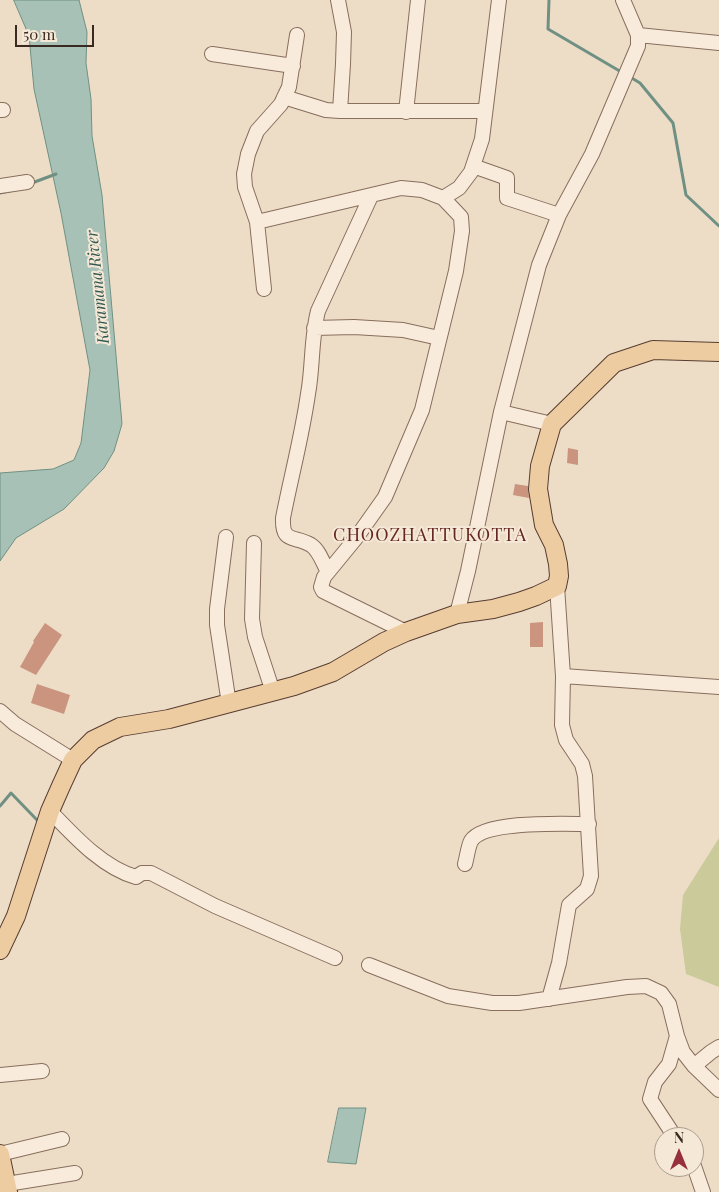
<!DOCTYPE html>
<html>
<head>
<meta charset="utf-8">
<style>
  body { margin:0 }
  #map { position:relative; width:719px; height:1192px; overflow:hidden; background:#edddc7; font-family:"Playfair Display",serif }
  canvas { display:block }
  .north { position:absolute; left:654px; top:1127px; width:50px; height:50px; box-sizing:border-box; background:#f5e8d7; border:1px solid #aa9c8e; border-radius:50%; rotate:0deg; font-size:14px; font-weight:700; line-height:20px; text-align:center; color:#392920 }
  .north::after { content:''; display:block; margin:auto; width:18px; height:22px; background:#962f3e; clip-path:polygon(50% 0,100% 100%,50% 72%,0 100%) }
  .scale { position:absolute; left:15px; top:25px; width:79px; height:22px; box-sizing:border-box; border:2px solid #392920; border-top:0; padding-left:6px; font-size:15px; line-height:18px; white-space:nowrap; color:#392920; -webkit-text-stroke:4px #f5e8d7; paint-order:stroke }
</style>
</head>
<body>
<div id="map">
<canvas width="719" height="1192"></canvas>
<div class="north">N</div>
<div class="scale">50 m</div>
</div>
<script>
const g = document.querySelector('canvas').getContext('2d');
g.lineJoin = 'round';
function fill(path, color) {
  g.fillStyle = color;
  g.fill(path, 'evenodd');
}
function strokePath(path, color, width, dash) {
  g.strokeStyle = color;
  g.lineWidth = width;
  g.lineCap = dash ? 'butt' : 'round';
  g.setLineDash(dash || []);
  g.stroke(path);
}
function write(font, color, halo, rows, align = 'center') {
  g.font = font + ' "Playfair Display",serif';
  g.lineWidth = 4;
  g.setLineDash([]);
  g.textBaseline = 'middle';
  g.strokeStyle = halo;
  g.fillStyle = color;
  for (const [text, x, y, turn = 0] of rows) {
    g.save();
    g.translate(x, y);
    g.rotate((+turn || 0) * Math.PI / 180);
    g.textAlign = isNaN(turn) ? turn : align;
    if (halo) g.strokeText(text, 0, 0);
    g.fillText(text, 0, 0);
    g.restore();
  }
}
fill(new Path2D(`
  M 719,838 L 719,987 L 686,974 L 680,929 L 683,895 Z`), '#cbca9b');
const water = new Path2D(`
  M 14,0 L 79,0 L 87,32 L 86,63 L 91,99 L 92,136 L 102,195 L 122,424 L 114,451 L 104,468 L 64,509 L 16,538 L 0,561 L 0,473 L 53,469 L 74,460 L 81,443 L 90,370 L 61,213 L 34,89 L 29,36 Z
  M 339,1108 L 366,1108 L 356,1164 L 328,1162 Z`);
fill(water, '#a8c1b6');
strokePath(water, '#6f9083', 1);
strokePath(new Path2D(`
  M 549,0 L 548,29 L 623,73
  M 630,77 L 640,83 L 673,123 L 686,195 L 719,226
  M 32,183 L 56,174
  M 0,193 L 14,190
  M 0,806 L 11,793 L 37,820`), '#6f9083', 3);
fill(new Path2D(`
  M 568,448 L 578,450 L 578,465 L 567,463 Z
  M 515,484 L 528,486 L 529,498 L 513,495 Z
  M 543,622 L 543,647 L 530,647 L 530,623 Z
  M 45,623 L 62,635 L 36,675 L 20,667 L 34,642 L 33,641 Z
  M 37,684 L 70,695 L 64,714 L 31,703 Z`), '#ca947f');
const minor = new Path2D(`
  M 338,0 L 344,32 L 343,64 L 340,111
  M 638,35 L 719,43
  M 212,54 L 293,66
  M 284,97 L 326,110 L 340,111 L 485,111
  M 0,110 L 3,110
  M 406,112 L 418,0
  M 473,166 L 507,178 L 507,198 L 559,215
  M 0,186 L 27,182
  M 443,198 L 459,188 L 471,172 L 482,139 L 499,0
  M 257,222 L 401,188 L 422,190 L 443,198 L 461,217 L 462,231 L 456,271 L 422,410 L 385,497 L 356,538 L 324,577 L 321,587 L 323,591 L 327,593 L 406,632
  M 264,289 L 257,222 L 245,187 L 244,174 L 248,154 L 257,131 L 281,104 L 289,87 L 297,35
  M 314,328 L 354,327 L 403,330 L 439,338
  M 552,424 L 501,412 L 539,265 L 559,215 L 592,154 L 638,46 L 638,35 L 623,0
  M 226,537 L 217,609 L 217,625 L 229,704
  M 254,543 L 252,619 L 255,637 L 273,692
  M 328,572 C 323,563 319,550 311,545 C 294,535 282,544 283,518 C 291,477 302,436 308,394 C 313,367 311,338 318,311 L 371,196
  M 457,614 L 468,571 L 501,412
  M 563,676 L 719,687
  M 0,711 L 15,724 L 73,760
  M 50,811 C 74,836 103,868 136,877 L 142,873 L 151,873 L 215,906 L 335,958
  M 465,864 C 467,857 468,847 471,841 C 484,820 565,824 589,824
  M 369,965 L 448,996 L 492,1003 L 519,1003 L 627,987 L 646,986 L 661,993 L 669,1004 L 677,1036 L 683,1052 L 694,1066 L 719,1090
  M 549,999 L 559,963 L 569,905 L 587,889 L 591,876 L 585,776 L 582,764 L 566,740 L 562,725 L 563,676 L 557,586
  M 694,1066 L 711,1052 L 719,1047
  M 0,1075 L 42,1071
  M 675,1137 L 650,1099 L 655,1082 L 669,1064 L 677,1036
  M 0,1154 L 62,1139
  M 694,1166 L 703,1192
  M 7,1184 L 75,1173`);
const major = new Path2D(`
  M 0,950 L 16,916 L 50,811 L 61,786 L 73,760 L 93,740 L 120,727 L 169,719 L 294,686 L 333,672 L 384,642 L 406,632 L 457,614 L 493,609 L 519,602 L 536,596 L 557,586 L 559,576 L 558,564 L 554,545 L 544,525 L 538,489 L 540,466 L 552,424 L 614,363 L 653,350 L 719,352
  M 0,1154 L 8,1192`);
strokePath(minor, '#886e5d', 16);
strokePath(major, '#573d31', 20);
strokePath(minor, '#f8ebdb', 14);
strokePath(major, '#eecca1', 18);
write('italic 16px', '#305850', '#f5e8d7', [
  ["Karamana River",98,287,-96]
]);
g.letterSpacing = '1px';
write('18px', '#652621', '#f5e8d7', [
  ["CHOOZHATTUKOTTA",430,535]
]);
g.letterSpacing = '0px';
</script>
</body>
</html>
